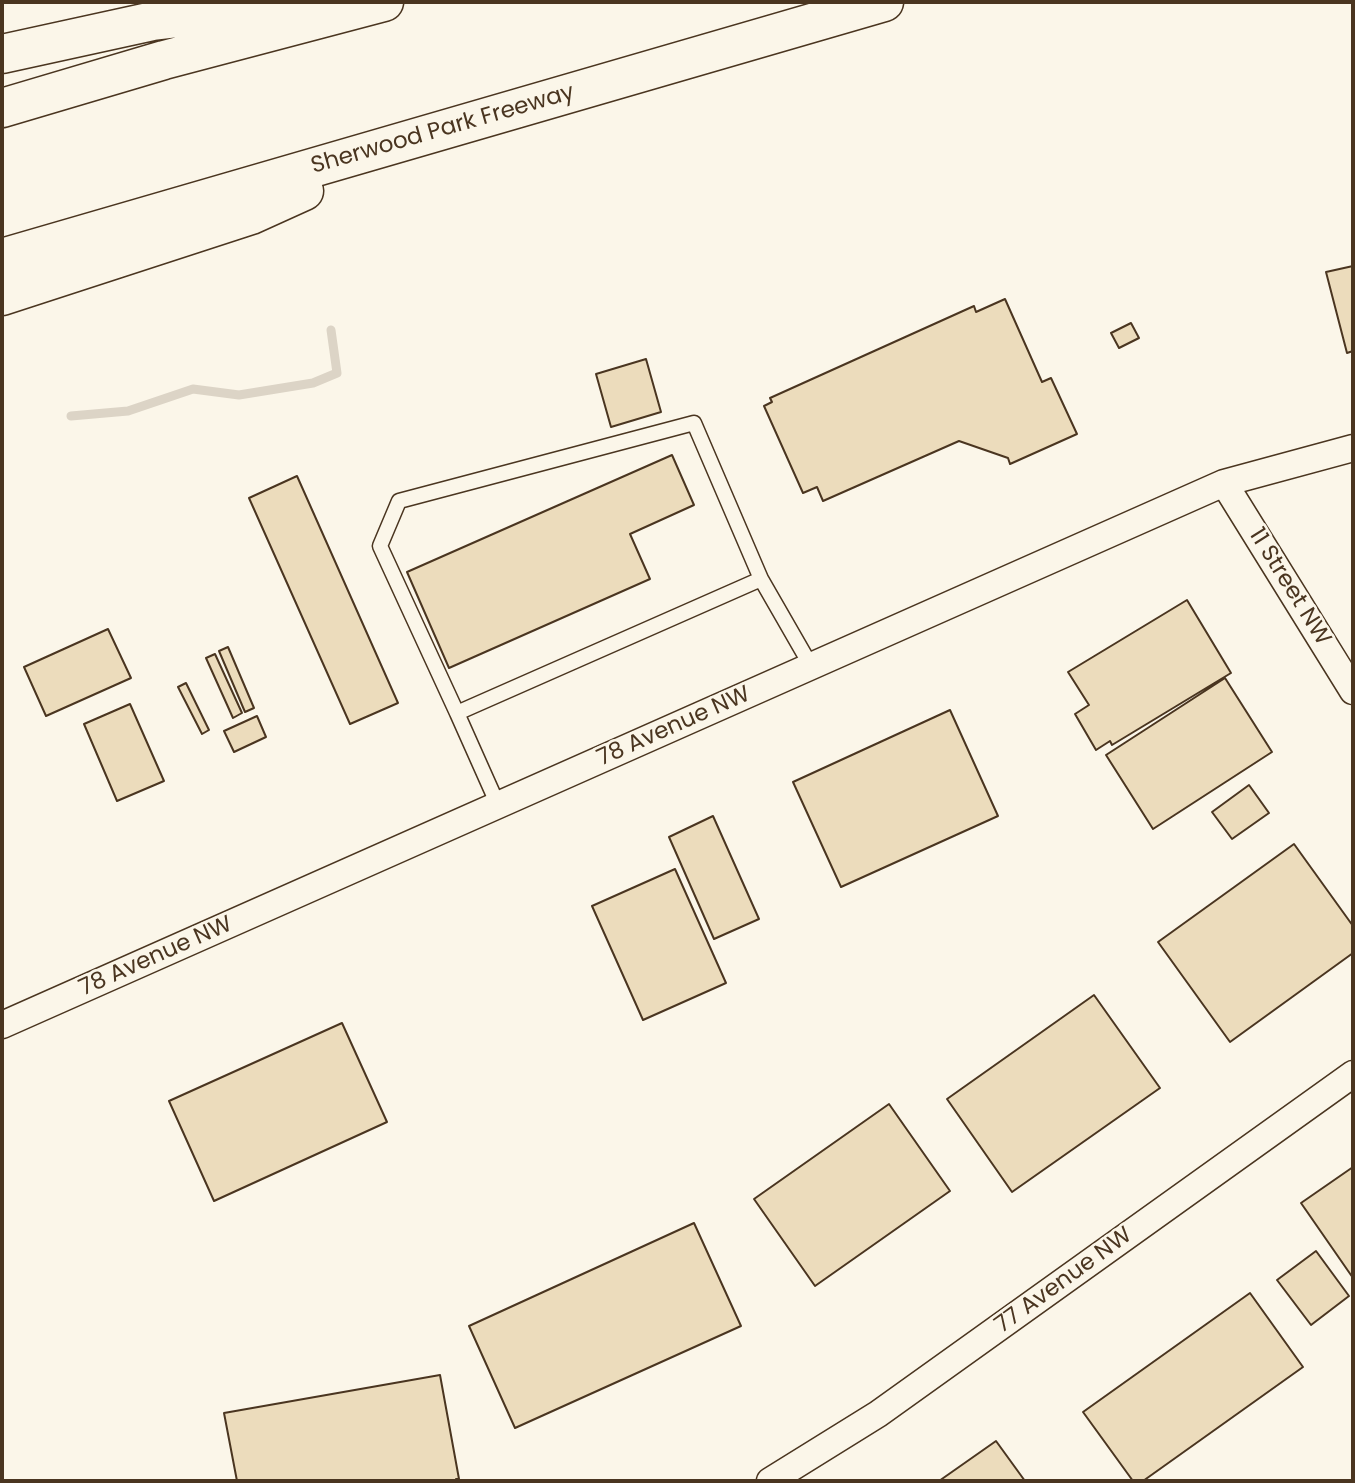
<!DOCTYPE html>
<html>
<head>
<meta charset="utf-8">
<style>
  body { margin:0 }
  #map { position:relative; width:1355px; height:1483px; overflow:hidden; background:#fbf6e9; font-family:Poppins,sans-serif }
  canvas { display:block }
  .frame { position:absolute; inset:0; border:4px solid #4a3520; pointer-events:none }
</style>
</head>
<body>
<div id="map">
<canvas width="1355" height="1483"></canvas>
<div class="frame"></div>
</div>
<script>
const g = document.querySelector('canvas').getContext('2d');
g.lineJoin = 'round';
function strokePath(path, color, width, dash) {
  g.strokeStyle = color;
  g.lineWidth = width;
  g.lineCap = dash ? 'butt' : 'round';
  g.setLineDash(dash || []);
  g.stroke(path);
}
function fill(path, color) {
  g.fillStyle = color;
  g.fill(path, 'evenodd');
}
function write(font, color, halo, rows, align = 'center') {
  g.font = font + ' Poppins,sans-serif';
  g.lineWidth = 5;
  g.setLineDash([]);
  g.textBaseline = 'middle';
  g.strokeStyle = halo;
  g.fillStyle = color;
  for (const [text, x, y, turn = 0] of rows) {
    g.save();
    g.translate(x, y);
    g.rotate((+turn || 0) * Math.PI / 180);
    g.textAlign = isNaN(turn) ? turn : align;
    if (halo) g.strokeText(text, 0, 0);
    g.fillText(text, 0, 0);
    g.restore();
  }
}
strokePath(new Path2D(`
  M 71,416 L 128,411 L 193,389 L 239,395 L 313,383 L 337,373 L 331,330`), '#dcd4c6', 9);
const building = new Path2D(`
  M 1353,266 L 1353,351 L 1347,353 L 1326,272 Z
  M 1005,299 L 1042,382 L 1051,378 L 1077,434 L 1010,464 L 1008,458 L 959,441 L 823,501 L 817,487 L 803,493 L 764,406 L 772,402 L 770,398 L 974,306 L 976,312 Z
  M 1131,323 L 1139,338 L 1119,348 L 1111,333 Z
  M 646,359 L 661,412 L 611,427 L 596,374 Z
  M 672,455 L 694,505 L 630,534 L 650,579 L 449,668 L 407,572 Z
  M 297,476 L 398,703 L 350,724 L 249,498 Z
  M 1187,600 L 1231,673 L 1112,745 L 1110,741 L 1096,750 L 1075,714 L 1089,705 L 1068,672 Z
  M 108,629 L 131,678 L 46,716 L 24,667 Z
  M 228,647 L 254,708 L 245,712 L 219,651 Z
  M 215,654 L 242,713 L 233,718 L 206,658 Z
  M 1225,678 L 1272,752 L 1153,829 L 1106,755 Z
  M 186,683 L 209,730 L 202,734 L 178,687 Z
  M 130,704 L 164,781 L 117,801 L 84,724 Z
  M 950,710 L 998,816 L 841,887 L 793,782 Z
  M 257,716 L 266,737 L 234,752 L 224,731 Z
  M 1249,785 L 1269,813 L 1232,839 L 1212,812 Z
  M 713,816 L 759,919 L 714,939 L 669,837 Z
  M 1294,844 L 1353,926 L 1353,953 L 1230,1042 L 1158,942 Z
  M 675,869 L 726,983 L 643,1020 L 592,906 Z
  M 1094,995 L 1160,1088 L 1012,1192 L 947,1099 Z
  M 342,1023 L 387,1122 L 214,1201 L 169,1101 Z
  M 889,1104 L 950,1191 L 815,1286 L 754,1199 Z
  M 1353,1167 L 1353,1278 L 1301,1203 Z
  M 694,1223 L 741,1326 L 515,1428 L 469,1326 Z
  M 1316,1251 L 1349,1296 L 1311,1325 L 1277,1280 Z
  M 1250,1293 L 1303,1367 L 1143,1481 L 1133,1481 L 1083,1412 Z
  M 440,1375 L 459,1479 L 456,1479 L 456,1481 L 237,1481 L 224,1413 Z
  M 996,1441 L 1025,1481 L 939,1481 Z`);
fill(building, '#ecdcbc');
strokePath(building, '#4a3520', 2);
const lane = new Path2D(`
  M 457,713 L 380,546 L 399,501 L 694,423 L 761,579
  M 498,805 L 457,713 L 761,579 L 811,666`);
const street = new Path2D(`
  M 1224,483 L 1353,691
  M 2,1025 L 1224,483 L 1353,448
  M 770,1481 L 878,1414 L 1353,1074`);
const highway = new Path2D(`
  M 2,54 L 153,21 L 297,4
  M 2,108 L 164,60 L 384,2
  M 2,258 L 884,2
  M 2,296 L 251,215 L 304,191`);
strokePath(lane, '#4a3520', 17);
strokePath(street, '#4a3520', 29);
strokePath(highway, '#4a3520', 41);
strokePath(lane, '#fbf6e9', 14);
strokePath(street, '#fbf6e9', 26);
strokePath(highway, '#fbf6e9', 38);
write('23px', '#4a3520', '#fbf6e9', [
  ["Sherwood Park Freeway",443,130,-16],
  ["11 Street NW",1289,587,58],
  ["78 Avenue NW",674,727,-24],
  ["78 Avenue NW",156,957,-24],
  ["77 Avenue NW",1064,1281,-36]
]);
</script>
</body>
</html>
